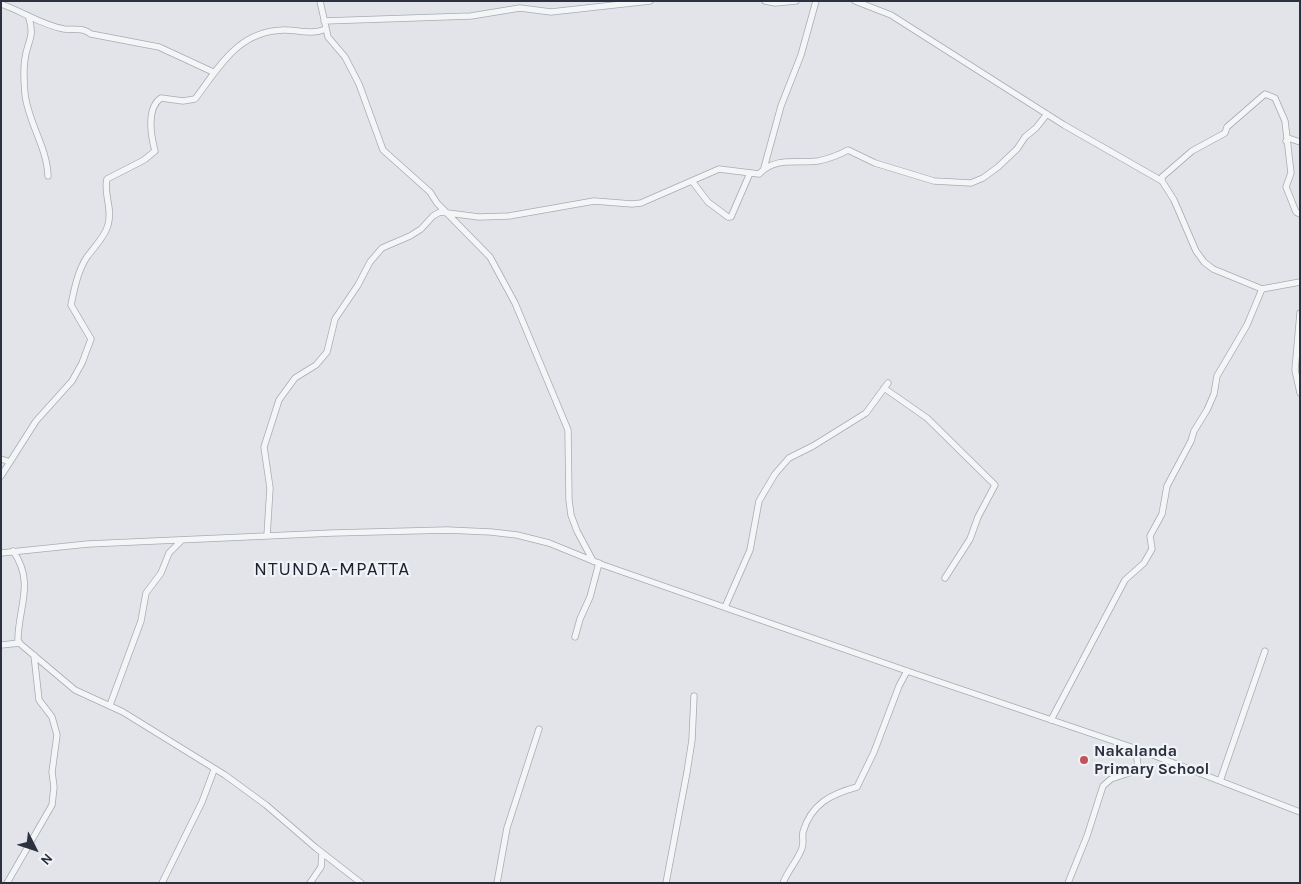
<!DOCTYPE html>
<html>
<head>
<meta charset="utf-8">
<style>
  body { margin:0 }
  #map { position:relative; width:1301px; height:884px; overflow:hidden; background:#e2e4e9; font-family:Karla,sans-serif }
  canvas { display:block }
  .frame { position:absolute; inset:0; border:2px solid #2b313f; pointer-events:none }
  .north { position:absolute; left:10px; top:824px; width:50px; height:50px; -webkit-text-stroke:4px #f1f3f6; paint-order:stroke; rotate:131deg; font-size:14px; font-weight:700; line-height:20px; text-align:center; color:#2b313f }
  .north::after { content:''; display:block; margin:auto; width:18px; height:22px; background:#2b313f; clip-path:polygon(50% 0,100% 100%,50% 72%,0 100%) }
</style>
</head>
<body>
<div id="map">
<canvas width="1301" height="884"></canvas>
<div class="frame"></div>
<div class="north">N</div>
</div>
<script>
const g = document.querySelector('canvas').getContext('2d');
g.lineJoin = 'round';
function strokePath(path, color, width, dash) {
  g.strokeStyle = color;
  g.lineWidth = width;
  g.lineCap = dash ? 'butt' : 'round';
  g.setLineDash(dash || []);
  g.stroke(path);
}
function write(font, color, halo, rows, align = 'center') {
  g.font = font + ' Karla,sans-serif';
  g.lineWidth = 4.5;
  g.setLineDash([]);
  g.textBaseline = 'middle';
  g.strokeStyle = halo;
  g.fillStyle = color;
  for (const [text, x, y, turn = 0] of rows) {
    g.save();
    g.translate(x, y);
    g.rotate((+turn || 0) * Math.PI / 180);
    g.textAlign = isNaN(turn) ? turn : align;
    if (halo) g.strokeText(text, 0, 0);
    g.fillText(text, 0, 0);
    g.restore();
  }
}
const street = new Path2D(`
  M 320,1 L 328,37 L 345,57 L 359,84 L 383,150 L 430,192 L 437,203 L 490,257 L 515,303 L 568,430 L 569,500 L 571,515 L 577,531 L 593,561
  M 765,1 L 775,3 L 796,1
  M 855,1 L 891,15 L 1064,125 L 1162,181 L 1174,200 L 1196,251 L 1204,262 L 1213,269 L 1262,289 L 1300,282
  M 1,4 C 22,11 41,25 64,29 C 75,30 82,27 91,34 L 159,47 L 213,72
  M 29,18 C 35,39 27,41 25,59 C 23,70 24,83 25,94 C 28,122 47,147 48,176
  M 324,21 L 471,16 L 520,8 L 551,12 L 650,1
  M 1286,141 L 1288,138 L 1300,142
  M 764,168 L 781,106 L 801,55 L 816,1
  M 692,181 L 708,202 L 728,217 L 731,217 L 750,173
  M 1162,181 L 1162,177 L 1192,151 L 1225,133 L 1227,127 L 1265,94 L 1275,98 L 1285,121 L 1291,173 L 1286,187 L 1296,212 L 1300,214
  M 1300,313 L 1295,370 L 1300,393
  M 884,388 L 927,418 L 995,485 L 978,517 L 970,539 L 945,578
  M 1,459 L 10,462
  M 1,476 L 36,421 L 72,381 L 82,363 L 91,339 L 71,305 C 74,290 78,270 87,257 C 94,247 105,237 108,225 C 113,207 103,194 107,179 L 144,160 L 155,151 C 151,136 146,108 161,98 L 183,101 L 195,99 C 220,66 238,31 284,30 C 299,30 312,35 326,29
  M 267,536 L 270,488 L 264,447 L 279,400 L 295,378 L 316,365 L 327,352 L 335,319 L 358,285 L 370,262 L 382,248 L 410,236 L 421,229 L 433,216 L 440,212 L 479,217 L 509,216 L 594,201 L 632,204 L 641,203 L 719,169 L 759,174 C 776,156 797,164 818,161 C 828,159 839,155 848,150 L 875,163 L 934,181 L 971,183 L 983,178 L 998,167 L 1017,149 L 1025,137 L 1036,128 L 1047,114
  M 13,551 C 36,583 17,610 18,642 L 75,690 L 123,712 L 225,775 L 266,805 L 316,848 L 361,883
  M 1,553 L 88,544 L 333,533 L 447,530 L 491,532 L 517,535 L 549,543 L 603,565 L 907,671 L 1140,750 L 1300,812
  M 725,607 L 750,550 L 759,501 L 775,474 L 789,458 L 813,446 L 866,413 L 888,383
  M 575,637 L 580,619 L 590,597 L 599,563
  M 1,645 L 20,643
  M 110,705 L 141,621 L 146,593 L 161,573 L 169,553 L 181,541
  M 1051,720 L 1125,580 L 1144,563 L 1152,549 L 1150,536 L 1162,514 L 1167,486 L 1191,441 L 1194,431 L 1207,410 L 1214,394 L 1217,376 L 1247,325 L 1262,289
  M 1220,781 L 1265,651
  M 7,883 L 52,805 L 54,787 L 52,772 L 57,735 L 52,717 L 39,700 L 34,655
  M 162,883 L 202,802 L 214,770
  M 310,883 L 321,867 L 322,854
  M 497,883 L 507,828 L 539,729
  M 666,883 L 687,772 L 692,740 L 694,696
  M 783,883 C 788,870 798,860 802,848 C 804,843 802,837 803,832 C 811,804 831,794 857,787 L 874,752 L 899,686 L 907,671
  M 1068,883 L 1087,836 L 1103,786 L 1111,779 L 1138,770 L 1137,757 L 1133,748`);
strokePath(street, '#a7abb3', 7);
strokePath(street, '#f4f5f7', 5.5);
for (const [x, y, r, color] of [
  [1084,760,5,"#c1535b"]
]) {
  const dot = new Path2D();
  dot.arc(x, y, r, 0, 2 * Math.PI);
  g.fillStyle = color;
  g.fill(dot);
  strokePath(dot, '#f1f3f6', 2);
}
write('bold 16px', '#2b313f', '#f1f3f6', [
  ["Nakalanda",1094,751],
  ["Primary School",1094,769]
], 'left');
g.letterSpacing = '1px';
write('19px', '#1d2230', '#f1f3f6', [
  ["NTUNDA-MPATTA",332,570]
]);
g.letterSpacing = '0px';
</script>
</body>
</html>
